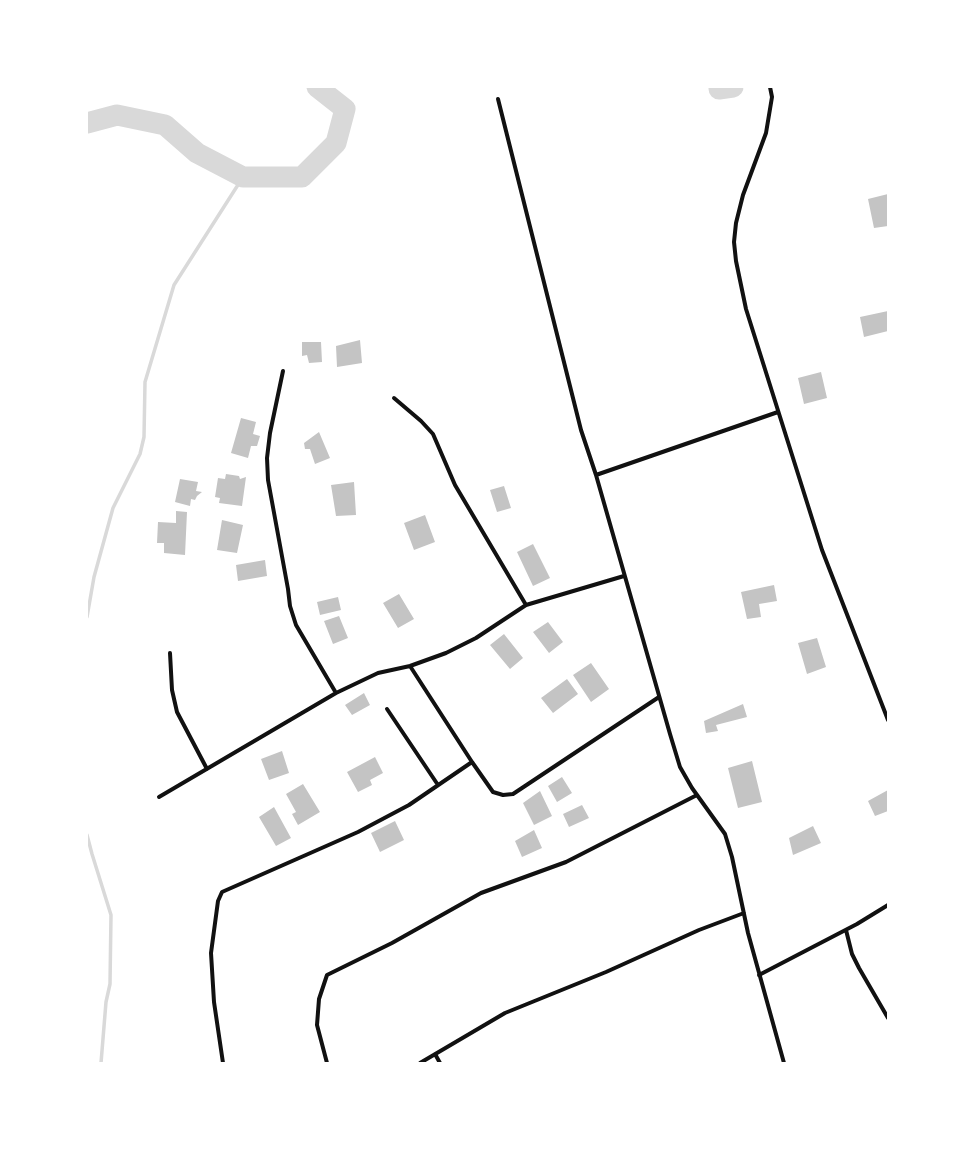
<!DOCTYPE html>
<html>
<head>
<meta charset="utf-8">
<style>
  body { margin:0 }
  #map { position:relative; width:975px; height:1150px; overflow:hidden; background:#fff; font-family:"Zilla Slab",serif }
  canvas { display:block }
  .frame { position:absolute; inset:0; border:88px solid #fff; pointer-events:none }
</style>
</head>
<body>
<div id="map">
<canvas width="975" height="1150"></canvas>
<div class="frame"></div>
</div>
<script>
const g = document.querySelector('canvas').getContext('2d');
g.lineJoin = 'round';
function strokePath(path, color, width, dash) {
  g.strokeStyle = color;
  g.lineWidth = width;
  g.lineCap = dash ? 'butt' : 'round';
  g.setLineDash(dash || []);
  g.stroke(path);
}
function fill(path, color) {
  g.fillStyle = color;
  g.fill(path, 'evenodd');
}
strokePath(new Path2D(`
  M 87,617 L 94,577 L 113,508 L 140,454 L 144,437 L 145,382 L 174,285 L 243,177
  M 87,835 L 92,854 L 111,915 L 110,984 L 106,1002 L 101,1063`), '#d9d9d9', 3.5);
strokePath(new Path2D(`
  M 719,87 L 719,89 L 733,87
  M 87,123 L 117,115 L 165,125 L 197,153 L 243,177 L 302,177 L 336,143 L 345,109 L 317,87`), '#d9d9d9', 21);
fill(new Path2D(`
  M 888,194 L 888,226 L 874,228 L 868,199 Z
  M 888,311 L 888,331 L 864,337 L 860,317 Z
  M 360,340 L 362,363 L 337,367 L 336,346 Z
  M 302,342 L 321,342 L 322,362 L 309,363 L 307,355 L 302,356 Z
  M 821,372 L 827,398 L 804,404 L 798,378 Z
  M 241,418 L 256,422 L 253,434 L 260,436 L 257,446 L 251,446 L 248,458 L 231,453 Z
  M 319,432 L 330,458 L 315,464 L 310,449 L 305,449 L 304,443 Z
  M 226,474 L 239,476 L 240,479 L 246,477 L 242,506 L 219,503 L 220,498 L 215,497 L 218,478 L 225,479 Z
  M 180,479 L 198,482 L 196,491 L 202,492 L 197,496 L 195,500 L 191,499 L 190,506 L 175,502 Z
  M 354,482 L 356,515 L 336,516 L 331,485 Z
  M 504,486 L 511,508 L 497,512 L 490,490 Z
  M 176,511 L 187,512 L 185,555 L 164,553 L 164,543 L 157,543 L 158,522 L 176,523 Z
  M 425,515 L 435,542 L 414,550 L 404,523 Z
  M 222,520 L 243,525 L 237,553 L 217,550 Z
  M 533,544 L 550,578 L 533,586 L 517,552 Z
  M 265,560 L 267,576 L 238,581 L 236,565 Z
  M 774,585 L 777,601 L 759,604 L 761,617 L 747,619 L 741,592 Z
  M 399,594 L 414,619 L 398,628 L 383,603 Z
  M 338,597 L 341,610 L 320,615 L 317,602 Z
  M 339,616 L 348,638 L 333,644 L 324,621 Z
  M 548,622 L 563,642 L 549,653 L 533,632 Z
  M 504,634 L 523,658 L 510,669 L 490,645 Z
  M 817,638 L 826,667 L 807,674 L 798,643 Z
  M 591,663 L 609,689 L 591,702 L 573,675 Z
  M 567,679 L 578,694 L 553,713 L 541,698 Z
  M 364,693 L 370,705 L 352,715 L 345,705 Z
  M 743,704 L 747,717 L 716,725 L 718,731 L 706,733 L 704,721 Z
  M 282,751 L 289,773 L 269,780 L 261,759 Z
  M 375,757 L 383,773 L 370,780 L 372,785 L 358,792 L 347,772 Z
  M 752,761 L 762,802 L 738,808 L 728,768 Z
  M 562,777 L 572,793 L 557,802 L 548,786 Z
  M 303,784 L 320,812 L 298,825 L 292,814 L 296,812 L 286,794 Z
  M 888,790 L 888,811 L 875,816 L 868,801 Z
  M 540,791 L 552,816 L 534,825 L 523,803 Z
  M 582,805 L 589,818 L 569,827 L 563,814 Z
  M 274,807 L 291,838 L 276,846 L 259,817 Z
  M 395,821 L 404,840 L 380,852 L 371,833 Z
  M 813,826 L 821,843 L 793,855 L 789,838 Z
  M 534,830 L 542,848 L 522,857 L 515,841 Z`), '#c4c4c4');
strokePath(new Path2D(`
  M 770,87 L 772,97 L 766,133 L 743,195 L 736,223 L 734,242 L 736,261 L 746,309 L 822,550 L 888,720
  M 498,99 L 581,430 L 596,475 L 670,734 L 680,767 L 692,788 L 725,834 L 732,857 L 748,933 L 784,1063
  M 283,371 L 270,433 L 267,458 L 268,480 L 288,589 L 290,606 L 296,625 L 336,693
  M 394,398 L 421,421 L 433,434 L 455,485 L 526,605
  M 596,475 L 778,412
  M 170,653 L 172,690 L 177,712 L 207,769
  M 410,666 L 472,762 L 493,792 L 503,795 L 513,794 L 659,697
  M 387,709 L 438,785
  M 159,797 L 336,693 L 378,673 L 410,666 L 446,653 L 476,638 L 526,605 L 624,576
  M 846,930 L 852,954 L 859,968 L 888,1018
  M 759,975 L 857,924 L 888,905
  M 435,1054 L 440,1063
  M 223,1063 L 214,1002 L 211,953 L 218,901 L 222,892 L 358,832 L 409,805 L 472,762
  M 327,1063 L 317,1025 L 319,999 L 327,975 L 392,943 L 481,893 L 566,862 L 697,795
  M 420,1063 L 505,1013 L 606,972 L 699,930 L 744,913`), '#111', 4);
</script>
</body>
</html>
